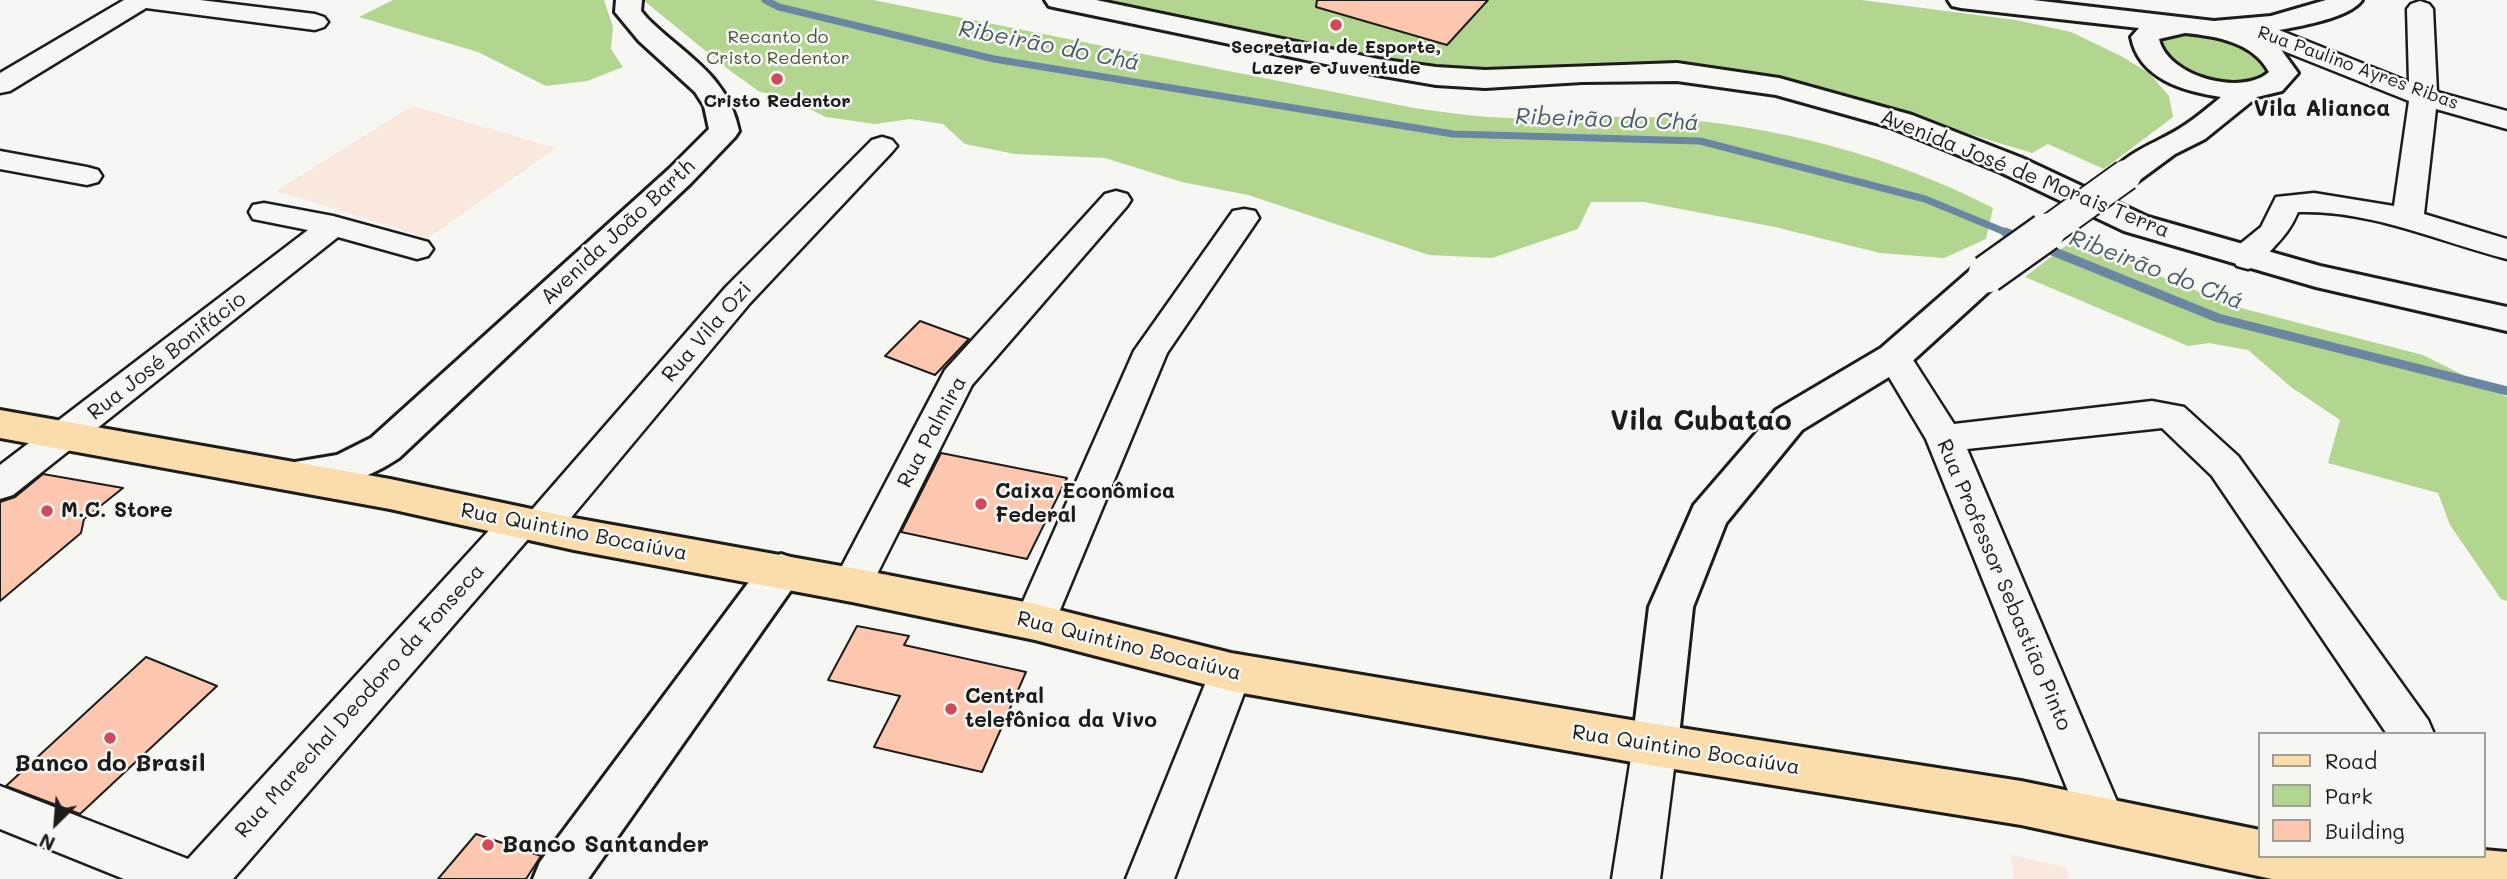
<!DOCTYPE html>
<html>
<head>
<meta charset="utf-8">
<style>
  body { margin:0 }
  #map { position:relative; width:2507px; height:879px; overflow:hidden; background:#f6f6f2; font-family:Mali,sans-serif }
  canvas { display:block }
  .legend { position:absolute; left:2258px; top:732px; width:228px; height:126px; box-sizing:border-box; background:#f6f6f2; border:2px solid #9f9f9c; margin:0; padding:9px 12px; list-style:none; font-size:21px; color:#1c1c1c }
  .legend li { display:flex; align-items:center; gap:14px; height:35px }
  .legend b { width:35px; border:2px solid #9f9f9c }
  .north { position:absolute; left:21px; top:788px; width:70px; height:70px; -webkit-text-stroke:5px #f6f6f2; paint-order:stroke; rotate:205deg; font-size:19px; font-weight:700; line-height:28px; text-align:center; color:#1c1c1c }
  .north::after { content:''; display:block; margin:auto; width:24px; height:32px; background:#1c1c1c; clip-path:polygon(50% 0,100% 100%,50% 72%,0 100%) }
</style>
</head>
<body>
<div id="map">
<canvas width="2507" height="879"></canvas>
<ul class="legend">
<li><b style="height:9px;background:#fbddab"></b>Road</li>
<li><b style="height:19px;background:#b2d690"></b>Park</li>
<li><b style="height:19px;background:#fdc7af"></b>Building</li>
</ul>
<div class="north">N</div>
</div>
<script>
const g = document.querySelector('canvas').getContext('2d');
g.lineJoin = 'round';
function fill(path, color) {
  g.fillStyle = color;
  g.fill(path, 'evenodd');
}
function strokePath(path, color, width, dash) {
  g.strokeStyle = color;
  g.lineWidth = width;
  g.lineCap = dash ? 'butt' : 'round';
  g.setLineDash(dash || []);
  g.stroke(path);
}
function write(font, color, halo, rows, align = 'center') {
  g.font = font + ' Mali,sans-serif';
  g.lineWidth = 5;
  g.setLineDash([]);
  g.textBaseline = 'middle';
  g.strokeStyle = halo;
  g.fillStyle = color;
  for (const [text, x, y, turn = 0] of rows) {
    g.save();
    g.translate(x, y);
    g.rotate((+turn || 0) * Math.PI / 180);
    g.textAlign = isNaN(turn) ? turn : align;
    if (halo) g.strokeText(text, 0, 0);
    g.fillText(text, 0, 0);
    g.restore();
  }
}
fill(new Path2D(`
  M 412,106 L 556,148 L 428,238 L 276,191 Z
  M 2011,855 L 2066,867 L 2069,879 L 2014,879 Z`), '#f8e8de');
fill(new Path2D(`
  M 393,0 L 604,0 L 613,27 L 611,49 L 623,67 L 587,81 L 546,86 L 478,52 L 359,17 Z
  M 643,0 L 873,0 L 1414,108 C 1438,111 1463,115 1488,117 C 1547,121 1608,114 1668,118 C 1781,127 1892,156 1993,208 L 1986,239 L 1944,258 L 1880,253 L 1775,227 L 1644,202 L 1591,202 L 1578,229 L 1492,258 L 1429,255 L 1248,195 L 1182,182 L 1105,158 L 1015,154 L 965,144 L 943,124 L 910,119 L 875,124 L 826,117 L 783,96 L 760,92 L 729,70 Z
  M 1078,0 L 1861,0 L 2016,20 L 2071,32 L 2121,56 L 2149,73 L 2169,96 L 2173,117 L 2104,169 L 2048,144 L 2032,153 L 1840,95 L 1746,75 L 1434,68 L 1252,38 Z
  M 2195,32 C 2224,39 2251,43 2269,69 C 2263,94 2201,83 2184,74 C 2173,69 2163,50 2155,41 L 2170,33 Z
  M 2072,241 L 2237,307 L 2423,355 L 2507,397 L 2507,601 L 2501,599 L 2450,525 L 2438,493 L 2328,463 L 2340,420 L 2291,387 L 2248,350 L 2209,343 L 2188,346 L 2025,277 Z`), '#b2d690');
strokePath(new Path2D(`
  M 765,0 L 779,7 L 994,59 L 1453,134 L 1700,141 L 1925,199 L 2010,234`), '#6b86a1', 7);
strokePath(new Path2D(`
  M 2005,232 L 2023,239
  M 2040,246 L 2218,318 L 2507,391`), '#6b86a1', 9);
const building = new Path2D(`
  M 1317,0 L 1488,0 L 1447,45 L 1316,7 Z
  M 920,321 L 969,339 L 935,375 L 885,356 Z
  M 941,453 L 1067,478 L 1027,559 L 901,532 Z
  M 43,474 L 123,488 L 84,519 L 81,533 L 0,601 L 0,502 L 15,497 Z
  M 857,626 L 909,636 L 904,645 L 1026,672 L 982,772 L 874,747 L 900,696 L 828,680 Z
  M 146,657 L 217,686 L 80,814 L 6,786 Z
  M 476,834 L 541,856 L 526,879 L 438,879 Z`);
fill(building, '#fdc7af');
strokePath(building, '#1c1c1c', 2);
const street = new Path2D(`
  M 124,0 L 200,0 L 315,14 L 324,17 L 328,22 L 324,27 L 315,30 L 146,8 L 10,91 L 0,93 L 0,73 Z
  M 2420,1 L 2429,4 L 2433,9 L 2437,92 L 2507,111 L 2507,129 L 2436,109 L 2424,214 L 2507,239 L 2507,259 C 2437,241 2372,210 2298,212 C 2286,240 2274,243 2259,266 L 2248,269 L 2237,266 L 2232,259 L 2240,244 L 2261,227 L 2276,197 L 2314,193 L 2394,206 L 2409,101 L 2241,34 L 2237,28 L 2241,22 L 2259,22 L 2409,82 L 2407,9 L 2411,4 Z
  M 882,137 L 892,140 L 897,146 L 892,152 L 750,303 L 554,538 L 540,542 L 529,538 L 233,879 L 124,879 L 0,829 L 0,786 L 188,859 L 505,513 L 519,508 L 530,512 L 726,287 L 872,140 Z
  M 0,151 L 87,167 L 98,170 L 102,176 L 98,182 L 87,185 L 0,169 Z
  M 1116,191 L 1127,194 L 1131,200 L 1127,206 L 972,385 L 866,596 L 852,601 L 838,596 L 832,585 L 945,370 L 1105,194 Z
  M 264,203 L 333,216 L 428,242 L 433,249 L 428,256 L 417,259 L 338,237 L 13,495 L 0,499 L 0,465 L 308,230 L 253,219 L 249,212 L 253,205 Z
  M 1244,209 L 1255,211 L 1259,218 L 1167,353 L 1050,634 L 1035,639 L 1020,634 L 1014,622 L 1134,351 L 1233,211 Z
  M 1894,345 L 1906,349 L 1954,424 L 2152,401 L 2184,407 L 2238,456 L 2428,720 L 2434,734 L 2387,734 L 2212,476 L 2162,428 L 1967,449 L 2124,818 L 2117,833 L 2101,839 L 2085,833 L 1926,439 L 1877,357 L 1882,349 Z
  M 1231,654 L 1246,659 L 1252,672 L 1174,879 L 1126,879 L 1210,672 L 1216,659 Z
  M 1655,725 L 1671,731 L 1677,745 L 1660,879 L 1612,879 L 1633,745 L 1639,731 Z`);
const secondary = new Path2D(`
  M 616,0 L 642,0 L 641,11 L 647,18 C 685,56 728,75 739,131 L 735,137 L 691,183 L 399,458 C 365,481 312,499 271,486 L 265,476 L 271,466 L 337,455 L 371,438 L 669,169 L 709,129 L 704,106 L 695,92 L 639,41 L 615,12 Z
  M 1045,0 L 1096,0 L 1378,59 L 1436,67 L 1485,70 L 1677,63 L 1779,78 L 1912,115 L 2022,158 L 2148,217 L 2320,266 L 2507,307 L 2507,331 L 2316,287 L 2124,231 L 2000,172 L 1890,127 L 1776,95 L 1677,81 L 1582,82 L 1485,88 L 1436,85 L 1378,75 L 1058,8 L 1049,6 Z
  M 1948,0 L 2033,0 L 2214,21 L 2271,16 L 2326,0 L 2362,0 C 2349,20 2282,30 2258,33 L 2277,44 L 2298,73 L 2282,91 L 2257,97 L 2205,139 L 2175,154 L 2137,182 L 2126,184 L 2115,182 L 2110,175 C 2127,150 2161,142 2185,125 C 2197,117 2209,107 2221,97 C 2183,91 2139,79 2131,37 L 2139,28 L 1961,8 L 1952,6 ZM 2185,33 C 2216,36 2253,42 2269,72 C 2241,97 2167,76 2159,39 Z
  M 1987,263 L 1999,266 L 2004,274 L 1999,282 L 1907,366 L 1802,430 L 1726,523 L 1693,607 L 1678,745 L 1672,759 L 1655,766 L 1638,759 L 1632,745 L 1649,607 L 1694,505 L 1776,410 L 1881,348 L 1975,266 Z
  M 781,554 L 796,559 L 802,571 L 796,583 L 588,879 L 533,879 L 540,862 L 766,559 Z`);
const primary = new Path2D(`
  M 0,410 L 390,479 L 574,518 L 852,568 L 1035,604 L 1231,653 L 1655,724 L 2021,781 L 2260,830 L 2260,856 L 2484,856 L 2484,850 L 2507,852 L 2507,879 L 2272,879 L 2021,825 L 1655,766 L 1231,691 L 1035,640 L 852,602 L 574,550 L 390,509 L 0,438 Z`);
strokePath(street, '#1c1c1c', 5);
strokePath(secondary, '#1c1c1c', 6);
strokePath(primary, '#1c1c1c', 6);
fill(street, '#f6f6f2');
fill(secondary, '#f6f6f2');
fill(primary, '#fbddab');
const secondaryBridgeFar1 = new Path2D(`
  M 2044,234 L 2126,175`);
const secondaryBridge = new Path2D(`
  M 1987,274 L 2046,232`);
strokePath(secondaryBridgeFar1, '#1c1c1c', 34, []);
strokePath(secondaryBridge, '#1c1c1c', 42, []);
strokePath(secondaryBridgeFar1, '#f6f6f2', 30);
strokePath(secondaryBridge, '#f6f6f2', 37);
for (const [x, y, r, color] of [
  [1336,25,7,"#d1495b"],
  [777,79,7,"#d1495b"],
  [981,504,7,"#d1495b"],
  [47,511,7,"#d1495b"],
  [951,709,7,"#d1495b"],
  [110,738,7,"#d1495b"],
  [488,845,7,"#d1495b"]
]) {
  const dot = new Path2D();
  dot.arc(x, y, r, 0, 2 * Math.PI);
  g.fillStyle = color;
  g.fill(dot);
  strokePath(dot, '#f6f6f2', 2.5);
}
write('18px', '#49543f', '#f6f6f2', [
  ["Recanto do",778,37],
  ["Cristo Redentor",778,58]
]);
write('bold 18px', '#1c1c1c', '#f6f6f2', [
  ["Secretaria de Esporte,",1336,47],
  ["Lazer e Juventude",1336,68],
  ["Cristo Redentor",777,101]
]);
write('18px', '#1c1c1c', '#f6f6f2', [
  ["Rua Paulino Ayres Ribas",2358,68,20]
]);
write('21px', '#1c1c1c', '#f6f6f2', [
  ["Avenida José de Morais Terra",2025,174,22],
  ["Avenida João Barth",618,232,-43],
  ["Rua Vila Ozi",707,332,-49],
  ["Rua José Bonifácio",167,356,-38],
  ["Rua Palmira",932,432,-62],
  ["Rua Quintino Bocaiúva",574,532,11],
  ["Rua Professor Sebastião Pinto",2004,585,67],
  ["Rua Quintino Bocaiúva",1129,646,14],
  ["Rua Marechal Deodoro da Fonseca",360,701,-48],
  ["Rua Quintino Bocaiúva",1686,750,9]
]);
write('bold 21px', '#1c1c1c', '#f6f6f2', [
  ["Caixa Econômica",995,492],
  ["Federal",995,516],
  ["M.C. Store",61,511],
  ["Central",965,697],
  ["telefônica da Vivo",965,721]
], 'left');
write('italic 23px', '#4a5a69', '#f6f6f2', [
  ["Ribeirão do Chá",1049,46,11],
  ["Ribeirão do Chá",1607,120,2],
  ["Ribeirão do Chá",2156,270,21]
]);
write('bold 23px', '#1c1c1c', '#f6f6f2', [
  ["Vila Alianca",2322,109]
]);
write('bold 24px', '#1c1c1c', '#f6f6f2', [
  ["Banco do Brasil",110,764],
  ["Banco Santander",502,845,"left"]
]);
write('bold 28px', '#1c1c1c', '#f6f6f2', [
  ["Vila Cubatao",1701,421]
]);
</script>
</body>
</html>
